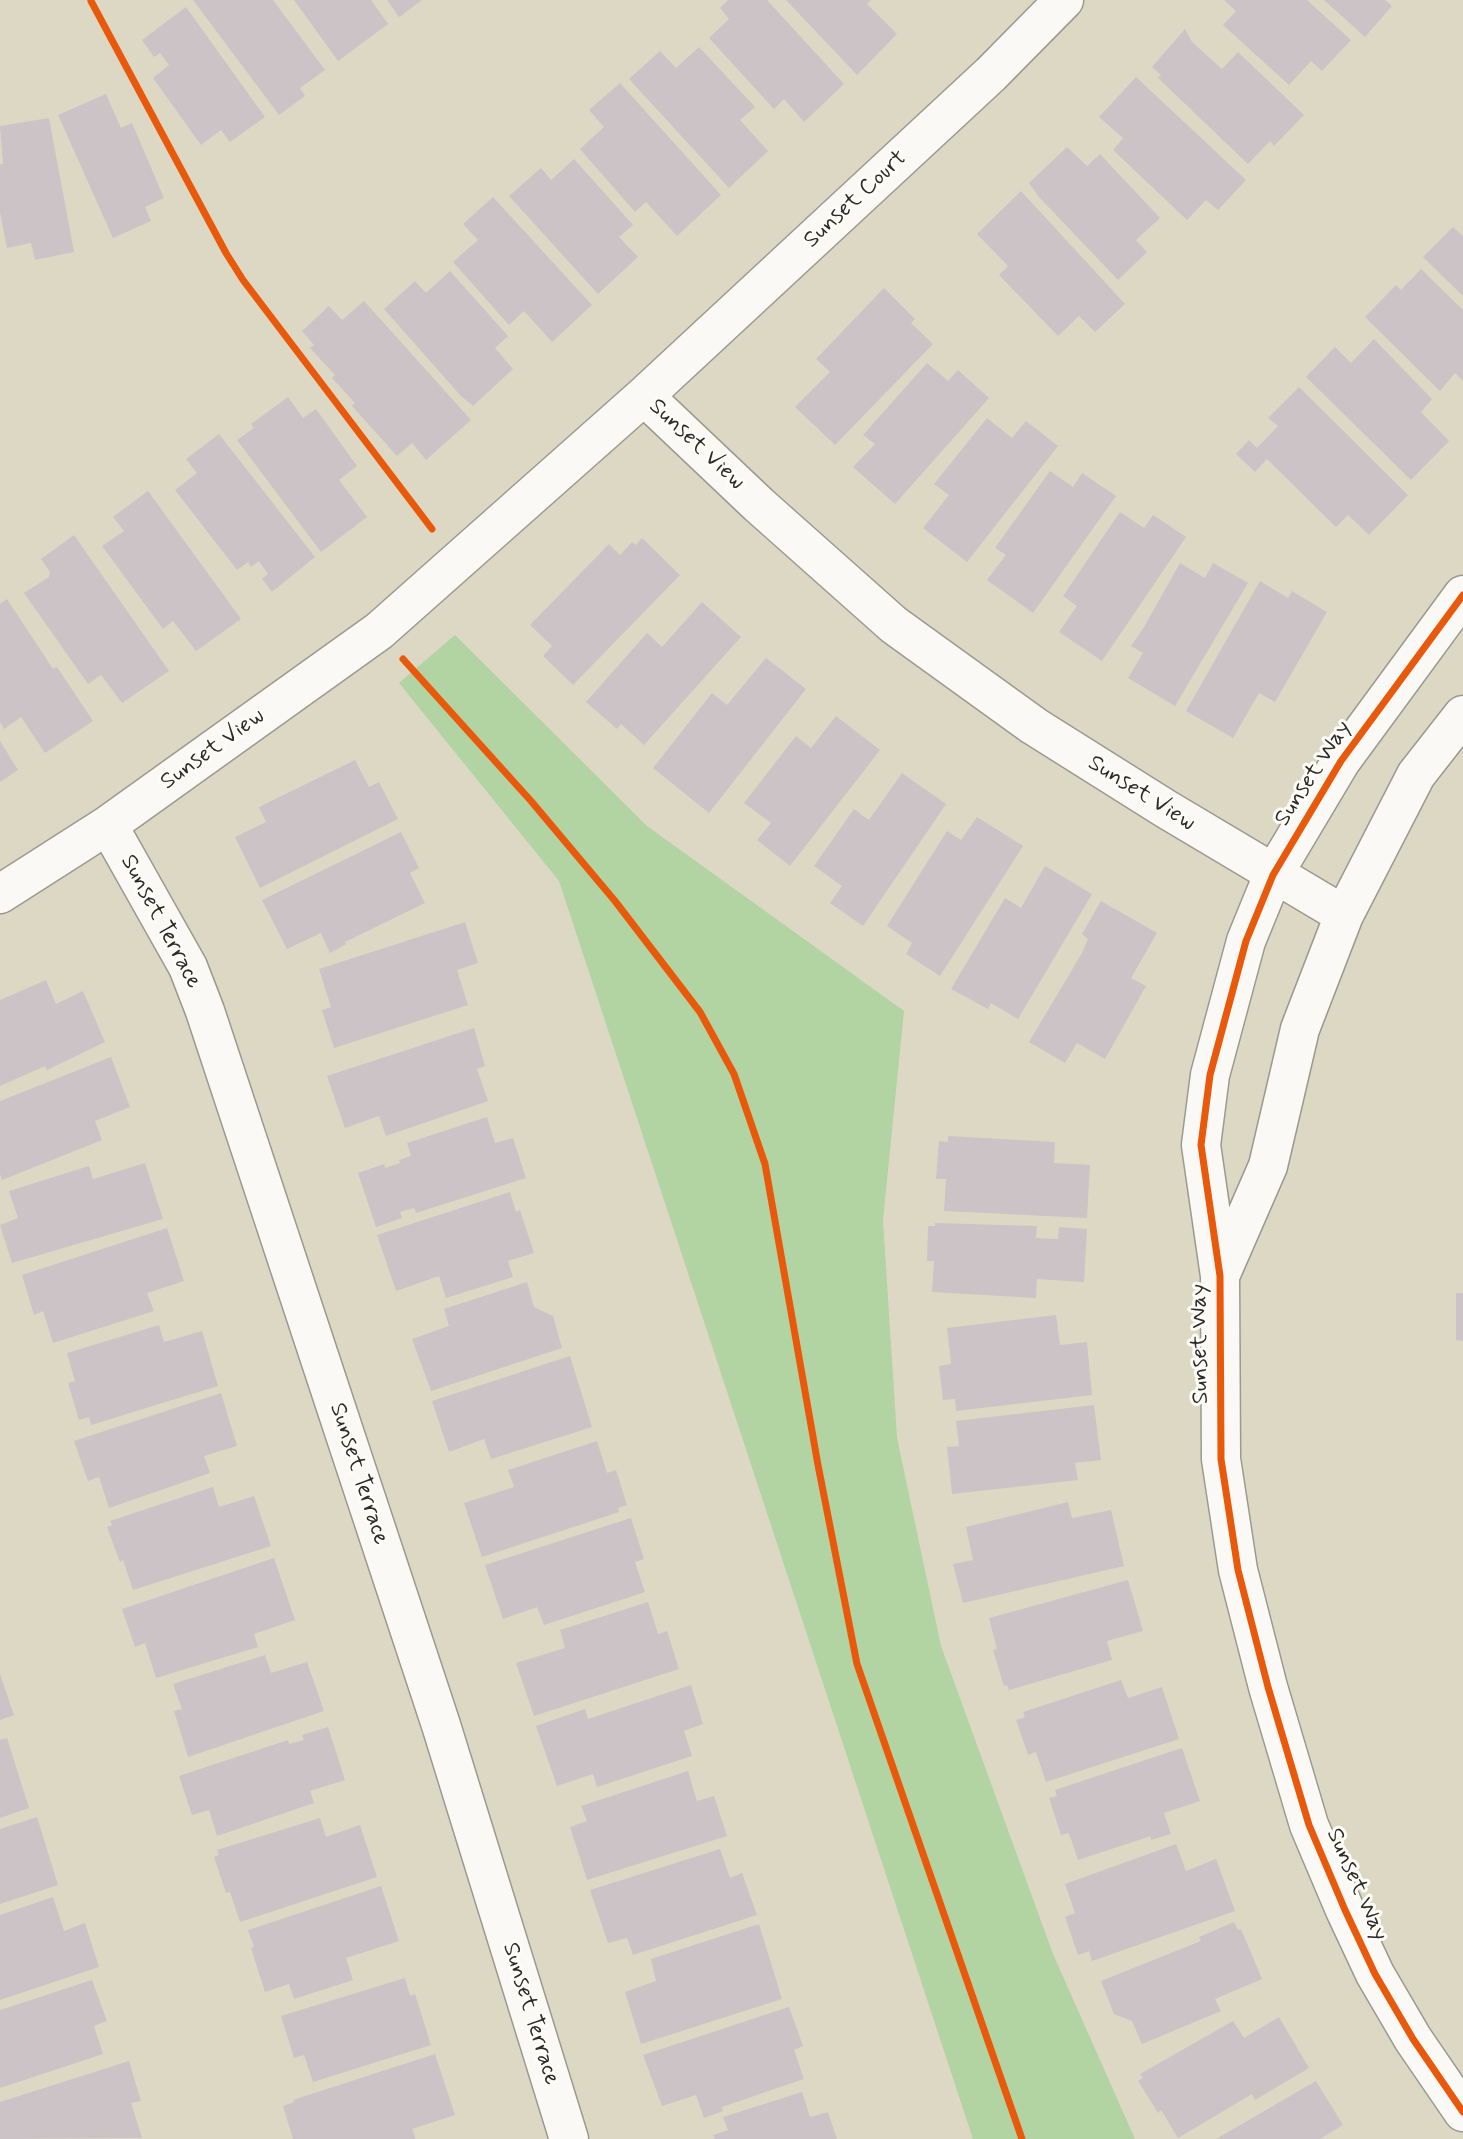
<!DOCTYPE html>
<html>
<head>
<meta charset="utf-8">
<style>
  body { margin:0 }
  canvas { display:block; background:#dcd8c4 }
</style>
</head>
<body>
<canvas width="1463" height="2139"></canvas>
<script>
const g = document.querySelector('canvas').getContext('2d');
g.lineJoin = 'round';
function fill(path, color) {
  g.fillStyle = color;
  g.fill(path, 'evenodd');
}
function strokePath(path, color, width, dash) {
  g.strokeStyle = color;
  g.lineWidth = width;
  g.lineCap = dash ? 'butt' : 'round';
  g.setLineDash(dash || []);
  g.stroke(path);
}
function write(font, color, halo, rows, align = 'center') {
  g.font = font + ' Mynerve,sans-serif';
  g.lineWidth = 6;
  g.setLineDash([]);
  g.textBaseline = 'middle';
  g.strokeStyle = halo;
  g.fillStyle = color;
  for (const [text, x, y, turn = 0] of rows) {
    g.save();
    g.translate(x, y);
    g.rotate((+turn || 0) * Math.PI / 180);
    g.textAlign = isNaN(turn) ? turn : align;
    if (halo) g.strokeText(text, 0, 0);
    g.fillText(text, 0, 0);
    g.restore();
  }
}
fill(new Path2D(`
  M 455,635 L 647,826 L 904,1011 L 883,1220 L 897,1438 L 941,1646 L 1053,1954 L 1135,2139 L 973,2139 L 559,881 L 399,683 Z`), '#b2d3a2');
fill(new Path2D(`
  M 193,0 L 273,0 L 325,70 L 300,88 L 305,96 L 279,115 Z
  M 294,0 L 371,0 L 388,24 L 338,61 Z
  M 387,0 L 422,0 L 399,17 Z
  M 728,0 L 767,0 L 844,84 L 804,122 L 784,99 L 774,109 L 709,38 L 729,19 L 720,8 Z
  M 786,0 L 871,0 L 867,4 L 897,34 L 857,75 Z
  M 1224,0 L 1307,0 L 1351,40 L 1322,71 L 1311,61 L 1289,85 L 1223,25 L 1236,11 Z
  M 1324,0 L 1385,0 L 1392,6 L 1365,37 Z
  M 186,7 L 265,117 L 230,142 L 221,130 L 201,145 L 153,78 L 169,65 L 160,53 L 154,57 L 142,40 Z
  M 1185,29 L 1192,42 L 1222,69 L 1238,52 L 1304,115 L 1274,146 L 1270,141 L 1248,164 L 1158,78 L 1161,75 L 1152,67 Z
  M 699,47 L 755,107 L 740,120 L 768,151 L 729,188 L 629,79 L 660,51 L 676,68 Z
  M 1136,77 L 1246,180 L 1218,210 L 1206,200 L 1187,220 L 1113,150 L 1123,138 L 1099,117 Z
  M 620,83 L 721,195 L 677,236 L 646,202 L 635,212 L 580,149 L 604,127 L 589,110 Z
  M 106,94 L 121,128 L 132,123 L 164,198 L 145,207 L 151,221 L 113,238 L 58,115 Z
  M 49,118 L 74,252 L 35,260 L 31,243 L 7,248 L 0,212 L 0,164 L 3,164 L 0,126 Z
  M 1067,147 L 1087,166 L 1100,154 L 1160,218 L 1136,240 L 1147,252 L 1118,280 L 1039,197 L 1029,183 Z
  M 574,159 L 633,225 L 619,237 L 638,257 L 598,294 L 509,196 L 541,168 L 551,180 Z
  M 1021,191 L 1125,304 L 1095,332 L 1079,316 L 1058,336 L 999,275 L 1008,266 L 977,234 Z
  M 493,197 L 592,305 L 552,342 L 524,311 L 509,325 L 453,262 L 478,240 L 463,224 Z
  M 1453,227 L 1463,236 L 1463,296 L 1423,257 Z
  M 1421,269 L 1463,310 L 1463,381 L 1455,373 L 1440,391 L 1365,317 L 1396,285 L 1401,290 Z
  M 450,271 L 508,336 L 495,348 L 513,369 L 473,406 L 460,395 L 384,309 L 415,281 L 426,293 Z
  M 884,288 L 915,319 L 911,323 L 933,344 L 835,445 L 795,407 L 830,372 L 816,359 Z
  M 364,301 L 471,420 L 426,460 L 412,443 L 397,456 L 352,406 L 355,403 L 332,378 L 335,375 L 310,348 L 314,345 L 302,331 L 329,306 L 342,320 Z
  M 1374,339 L 1432,399 L 1421,412 L 1449,441 L 1411,480 L 1306,377 L 1335,347 L 1351,363 Z
  M 927,363 L 948,381 L 958,370 L 989,398 L 895,504 L 853,467 L 875,444 L 863,435 Z
  M 1299,387 L 1408,495 L 1369,535 L 1348,515 L 1336,527 L 1267,459 L 1255,472 L 1236,454 L 1249,440 L 1257,448 L 1278,426 L 1268,418 Z
  M 288,397 L 303,418 L 316,409 L 357,466 L 339,480 L 367,517 L 321,552 L 237,440 L 254,428 L 251,424 Z
  M 987,418 L 1012,438 L 1026,421 L 1058,446 L 967,562 L 923,528 L 949,495 L 934,484 Z
  M 219,434 L 315,557 L 272,592 L 262,579 L 268,574 L 259,561 L 251,567 L 248,562 L 237,570 L 175,490 L 197,473 L 186,459 Z
  M 1050,471 L 1073,487 L 1082,473 L 1116,496 L 1033,613 L 987,580 L 1006,555 L 995,548 Z
  M 148,491 L 241,619 L 196,651 L 173,621 L 163,629 L 102,546 L 124,531 L 113,517 Z
  M 1120,512 L 1144,528 L 1153,515 L 1186,537 L 1102,661 L 1059,632 L 1077,606 L 1063,596 Z
  M 74,535 L 169,671 L 122,703 L 101,675 L 88,684 L 24,593 L 49,577 L 50,572 L 41,559 Z
  M 642,538 L 680,575 L 573,685 L 543,656 L 552,646 L 530,625 L 609,544 L 620,555 L 632,542 L 636,545 Z
  M 1180,563 L 1205,578 L 1213,563 L 1248,583 L 1175,706 L 1128,678 L 1143,653 L 1131,646 L 1144,627 Z
  M 1260,581 L 1288,598 L 1292,591 L 1327,612 L 1275,702 L 1259,693 L 1233,738 L 1186,711 Z
  M 7,599 L 53,669 L 57,667 L 93,721 L 45,753 L 21,717 L 4,729 L 0,722 L 0,604 Z
  M 702,602 L 741,637 L 644,745 L 621,724 L 617,729 L 586,702 L 647,633 L 662,647 Z
  M 766,658 L 806,689 L 709,813 L 653,768 L 712,693 L 727,705 Z
  M 836,716 L 880,750 L 790,866 L 757,840 L 771,823 L 744,803 L 796,736 L 811,748 Z
  M 0,741 L 18,770 L 0,782 Z
  M 355,760 L 369,787 L 379,782 L 398,819 L 260,888 L 235,837 L 266,822 L 259,807 Z
  M 902,773 L 946,804 L 863,926 L 830,903 L 842,886 L 814,866 L 854,809 L 869,820 Z
  M 977,817 L 1023,846 L 940,976 L 906,954 L 912,943 L 887,926 L 947,831 L 961,840 Z
  M 401,832 L 419,868 L 410,873 L 425,903 L 345,942 L 346,944 L 330,953 L 321,933 L 287,949 L 262,900 Z
  M 1045,866 L 1092,894 L 1018,1019 L 991,1003 L 988,1009 L 951,989 L 1005,898 L 1021,908 Z
  M 1101,901 L 1157,933 L 1131,978 L 1146,986 L 1105,1059 L 1077,1043 L 1065,1063 L 1029,1042 L 1082,953 L 1088,939 L 1082,934 Z
  M 465,922 L 478,963 L 457,970 L 468,1005 L 334,1048 L 322,1010 L 331,1007 L 319,969 Z
  M 46,980 L 56,1004 L 83,991 L 105,1042 L 47,1070 L 45,1066 L 0,1086 L 0,1000 Z
  M 474,1028 L 485,1066 L 477,1069 L 488,1101 L 386,1136 L 379,1116 L 345,1128 L 327,1076 Z
  M 111,1057 L 130,1107 L 95,1121 L 102,1140 L 2,1180 L 0,1174 L 0,1101 Z
  M 487,1117 L 495,1143 L 513,1138 L 526,1178 L 416,1213 L 414,1208 L 400,1212 L 402,1218 L 376,1227 L 358,1173 L 384,1164 L 385,1168 L 400,1163 L 399,1160 L 411,1156 L 407,1143 Z
  M 948,1136 L 1055,1142 L 1054,1163 L 1090,1165 L 1087,1218 L 944,1211 L 946,1179 L 936,1179 L 939,1141 L 948,1142 Z
  M 145,1163 L 163,1219 L 12,1263 L 0,1225 L 18,1218 L 9,1191 L 89,1166 L 93,1179 Z
  M 510,1192 L 516,1212 L 520,1210 L 534,1253 L 508,1261 L 513,1277 L 446,1298 L 439,1276 L 396,1291 L 377,1235 Z
  M 935,1223 L 1037,1226 L 1036,1238 L 1058,1239 L 1059,1227 L 1087,1229 L 1084,1282 L 1037,1279 L 1036,1298 L 932,1292 L 934,1261 L 927,1261 L 928,1226 L 935,1226 Z
  M 167,1228 L 184,1281 L 147,1293 L 154,1311 L 53,1343 L 43,1311 L 34,1315 L 22,1275 Z
  M 527,1282 L 534,1307 L 553,1316 L 562,1348 L 431,1391 L 412,1339 L 449,1326 L 444,1309 Z
  M 1456,1293 L 1463,1293 L 1463,1341 L 1456,1340 Z
  M 1056,1315 L 1060,1345 L 1087,1342 L 1092,1395 L 956,1411 L 955,1399 L 943,1400 L 939,1366 L 951,1364 L 947,1328 Z
  M 159,1325 L 164,1342 L 202,1331 L 218,1386 L 91,1425 L 89,1417 L 79,1420 L 68,1383 L 75,1381 L 67,1353 Z
  M 570,1356 L 592,1427 L 491,1459 L 484,1439 L 449,1452 L 432,1401 Z
  M 221,1393 L 237,1446 L 204,1456 L 210,1473 L 109,1508 L 99,1477 L 88,1481 L 74,1441 Z
  M 1094,1405 L 1101,1460 L 1075,1463 L 1078,1480 L 952,1494 L 947,1447 L 959,1446 L 956,1421 Z
  M 597,1441 L 607,1473 L 616,1470 L 627,1505 L 618,1508 L 619,1512 L 482,1557 L 464,1503 L 514,1487 L 508,1470 Z
  M 213,1487 L 219,1507 L 254,1496 L 271,1546 L 133,1590 L 123,1560 L 120,1562 L 107,1527 L 112,1525 L 110,1521 Z
  M 1068,1502 L 1072,1518 L 1111,1510 L 1124,1566 L 963,1603 L 953,1564 L 973,1560 L 966,1527 Z
  M 631,1518 L 644,1559 L 635,1562 L 645,1592 L 544,1625 L 537,1607 L 503,1619 L 485,1565 Z
  M 274,1558 L 295,1620 L 254,1634 L 258,1647 L 156,1678 L 145,1643 L 135,1647 L 122,1609 Z
  M 1128,1580 L 1143,1631 L 1107,1641 L 1112,1660 L 1009,1690 L 1007,1685 L 1004,1686 L 993,1650 L 997,1649 L 989,1618 Z
  M 648,1602 L 658,1634 L 667,1631 L 679,1669 L 534,1716 L 516,1663 L 565,1648 L 560,1630 Z
  M 265,1655 L 271,1673 L 307,1662 L 324,1711 L 188,1757 L 174,1711 L 182,1709 L 173,1684 Z
  M 0,1674 L 14,1715 L 0,1720 Z
  M 1121,1680 L 1128,1698 L 1162,1687 L 1179,1739 L 1046,1782 L 1036,1752 L 1028,1755 L 1016,1720 L 1025,1717 L 1023,1712 Z
  M 691,1685 L 703,1724 L 684,1731 L 692,1756 L 597,1787 L 593,1774 L 557,1786 L 536,1726 L 585,1709 L 588,1719 Z
  M 328,1727 L 345,1780 L 310,1791 L 314,1803 L 217,1836 L 209,1810 L 192,1815 L 179,1776 L 288,1740 L 289,1744 L 304,1740 L 302,1735 Z
  M 7,1738 L 29,1808 L 0,1818 L 0,1740 Z
  M 1182,1748 L 1200,1801 L 1164,1813 L 1171,1834 L 1151,1840 L 1151,1836 L 1078,1860 L 1069,1833 L 1061,1835 L 1049,1798 L 1057,1796 L 1055,1790 Z
  M 688,1771 L 697,1801 L 714,1796 L 727,1836 L 587,1880 L 570,1827 L 587,1821 L 581,1806 Z
  M 37,1817 L 58,1885 L 0,1904 L 0,1829 Z
  M 320,1818 L 326,1837 L 360,1825 L 377,1877 L 240,1922 L 230,1892 L 226,1893 L 214,1857 L 219,1855 L 217,1850 Z
  M 1176,1844 L 1186,1871 L 1216,1859 L 1235,1911 L 1092,1961 L 1089,1951 L 1078,1955 L 1065,1917 L 1075,1913 L 1065,1884 Z
  M 720,1849 L 730,1878 L 742,1873 L 757,1915 L 633,1955 L 627,1938 L 608,1943 L 590,1890 Z
  M 381,1886 L 399,1941 L 346,1958 L 353,1980 L 294,1999 L 289,1984 L 265,1992 L 251,1948 L 254,1947 L 248,1930 Z
  M 53,1897 L 64,1931 L 85,1923 L 99,1967 L 0,2000 L 0,1915 Z
  M 1234,1922 L 1238,1930 L 1241,1929 L 1262,1979 L 1215,1999 L 1221,2011 L 1142,2044 L 1132,2021 L 1114,2014 L 1101,1981 L 1201,1941 L 1199,1937 Z
  M 759,1924 L 782,1999 L 641,2044 L 625,1992 L 656,1981 L 651,1959 Z
  M 405,1978 L 410,1996 L 415,1994 L 431,2045 L 313,2082 L 304,2055 L 294,2058 L 281,2016 Z
  M 92,1980 L 107,2021 L 94,2026 L 103,2054 L 0,2088 L 0,2010 Z
  M 789,2007 L 803,2046 L 794,2050 L 804,2079 L 722,2107 L 723,2111 L 704,2118 L 696,2095 L 662,2106 L 643,2055 Z
  M 1279,2017 L 1309,2068 L 1255,2100 L 1252,2094 L 1178,2138 L 1161,2110 L 1158,2113 L 1138,2081 L 1143,2078 L 1140,2074 L 1233,2021 L 1244,2038 Z
  M 435,2054 L 455,2115 L 412,2129 L 416,2139 L 293,2139 L 283,2106 L 294,2102 L 293,2100 Z
  M 129,2061 L 141,2101 L 131,2103 L 142,2138 L 0,2139 L 0,2102 Z
  M 1316,2081 L 1343,2125 L 1320,2139 L 1216,2139 Z
  M 802,2092 L 810,2117 L 828,2112 L 837,2139 L 715,2139 L 713,2135 L 728,2130 L 723,2117 Z`), '#cbc3c6');
const minor = new Path2D(`
  M 644,396 L 759,505 L 894,625 L 1034,726 L 1166,809 L 1344,915
  M 1463,595 L 1341,761 L 1273,875 L 1246,941 L 1210,1075 L 1201,1145 L 1220,1276 L 1221,1459 L 1238,1570 L 1268,1687 L 1309,1825 L 1345,1910 L 1375,1974 L 1413,2039 L 1463,2112
  M 108,825 L 188,967 L 205,1011 L 441,1725 L 569,2139
  M 0,894 L 108,825 L 379,631 L 644,396 L 991,74 L 1064,0
  M 1220,1276 L 1268,1166 L 1300,1029 L 1344,915 L 1416,775 L 1463,715`);
strokePath(minor, '#9c998e', 41);
strokePath(minor, '#faf9f6', 38);
strokePath(new Path2D(`
  M 91,1 L 226,253 L 243,280 L 432,529
  M 1463,595 L 1341,761 L 1273,875 L 1246,941 L 1210,1075 L 1201,1145 L 1220,1276 L 1221,1459 L 1238,1570 L 1268,1687 L 1309,1825 L 1345,1910 L 1375,1974 L 1413,2039 L 1463,2112
  M 403,659 L 531,801 L 615,901 L 700,1012 L 734,1074 L 765,1164 L 818,1465 L 857,1664 L 1022,2139`), '#e8590c', 7);
write('23px', '#2b2b2b', '#fdfcf7', [
  ["Sunset Court",856,200,-43],
  ["Sunset View",696,445,43],
  ["Sunset View",213,750,-36],
  ["Sunset Way",1314,774,-57],
  ["Sunset View",1141,794,32],
  ["Sunset Terrace",160,922,62],
  ["Sunset Way",1201,1344,-91],
  ["Sunset Terrace",358,1474,72],
  ["Sunset Way",1356,1885,66],
  ["Sunset Terrace",530,2014,73]
]);
</script>
</body>
</html>
